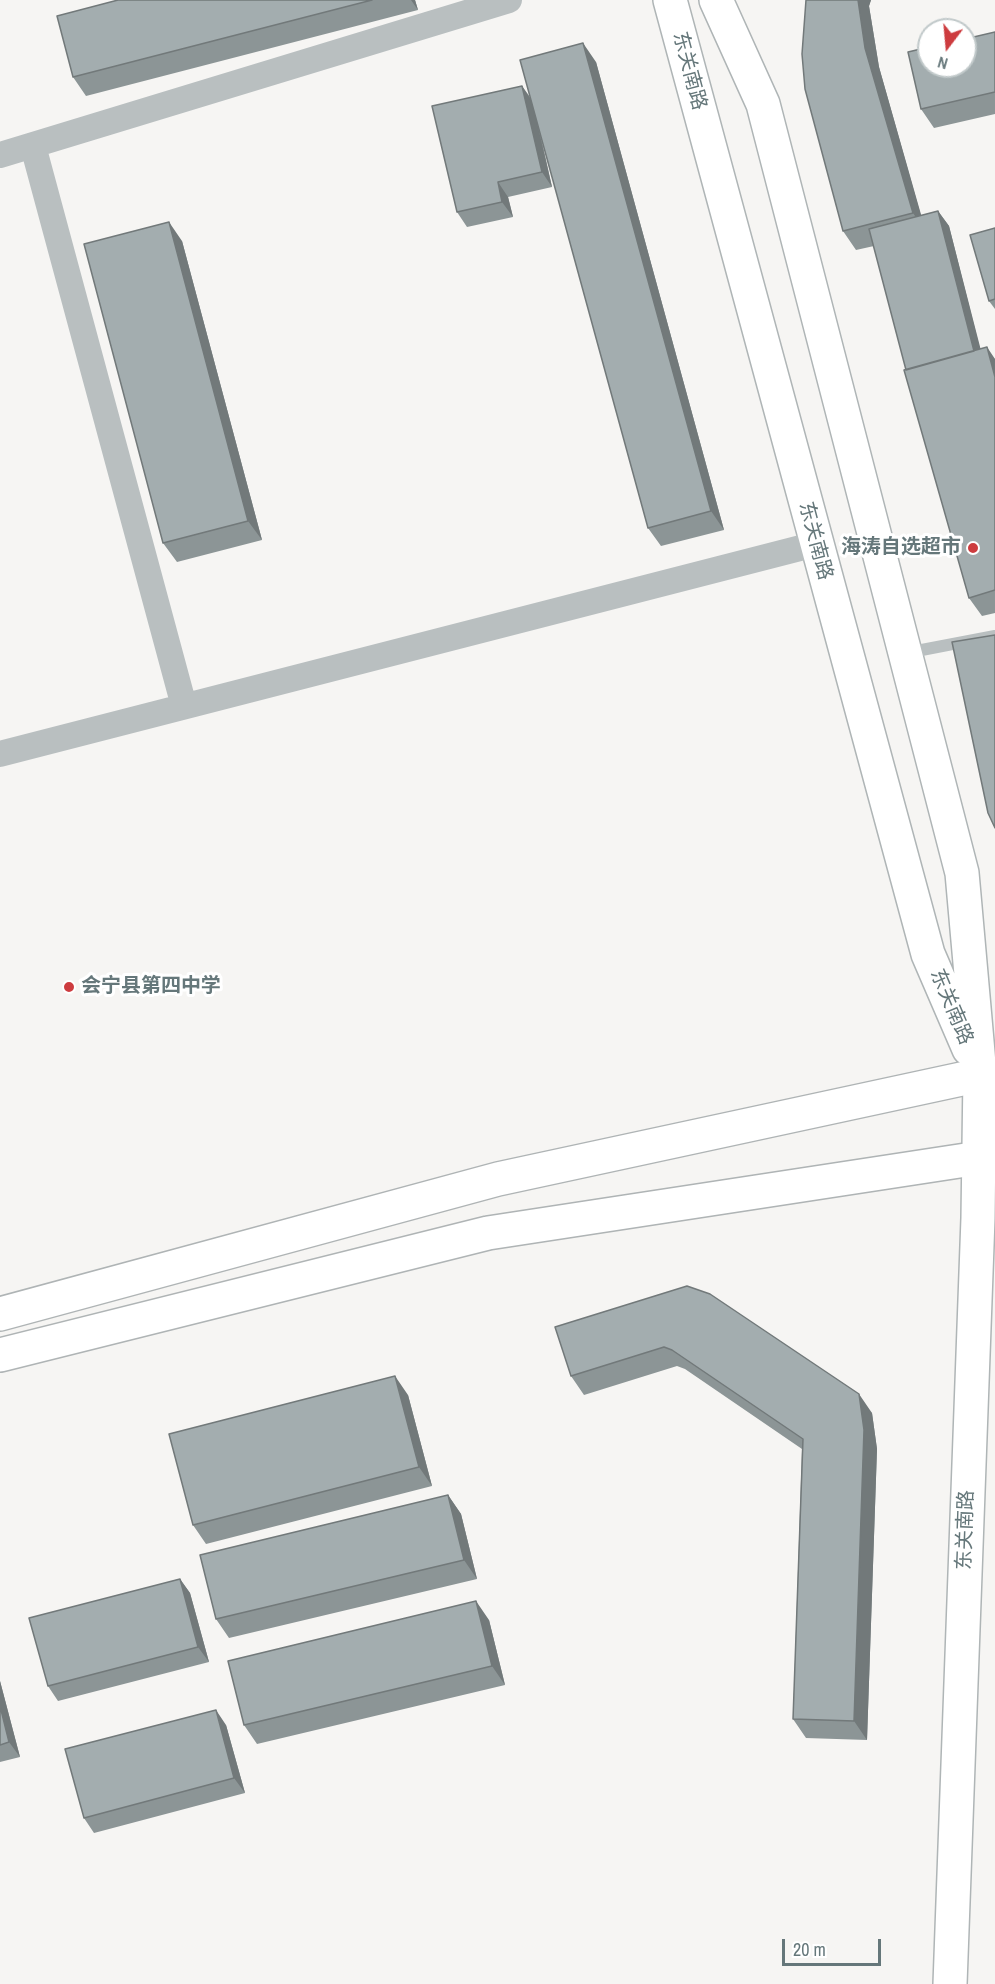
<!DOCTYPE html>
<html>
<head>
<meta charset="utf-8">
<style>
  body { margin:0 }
  #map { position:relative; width:995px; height:1984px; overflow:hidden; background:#f6f5f3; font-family:"Archivo Narrow",sans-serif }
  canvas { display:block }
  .north { position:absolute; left:917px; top:18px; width:60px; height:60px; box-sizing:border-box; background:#fff; border:2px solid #c1c9ca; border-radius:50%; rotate:196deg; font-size:16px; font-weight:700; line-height:24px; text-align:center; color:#65777a }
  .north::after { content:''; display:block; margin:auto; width:21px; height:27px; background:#cd3c3f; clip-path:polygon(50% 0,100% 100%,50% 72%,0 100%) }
  .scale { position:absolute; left:782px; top:1939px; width:99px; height:27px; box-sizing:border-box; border:3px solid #65777a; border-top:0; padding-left:8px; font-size:18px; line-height:21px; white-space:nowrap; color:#65777a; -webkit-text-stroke:4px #fff; paint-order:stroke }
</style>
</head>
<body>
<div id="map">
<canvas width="995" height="1984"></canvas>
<div class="north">N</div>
<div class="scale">20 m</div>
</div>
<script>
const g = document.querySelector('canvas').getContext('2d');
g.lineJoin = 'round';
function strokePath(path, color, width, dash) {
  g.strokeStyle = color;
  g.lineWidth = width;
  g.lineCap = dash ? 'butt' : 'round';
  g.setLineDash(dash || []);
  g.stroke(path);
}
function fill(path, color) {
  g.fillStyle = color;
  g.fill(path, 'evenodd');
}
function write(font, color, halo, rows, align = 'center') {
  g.font = font + ' "Archivo Narrow","Noto Sans SC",sans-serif';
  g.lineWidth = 6;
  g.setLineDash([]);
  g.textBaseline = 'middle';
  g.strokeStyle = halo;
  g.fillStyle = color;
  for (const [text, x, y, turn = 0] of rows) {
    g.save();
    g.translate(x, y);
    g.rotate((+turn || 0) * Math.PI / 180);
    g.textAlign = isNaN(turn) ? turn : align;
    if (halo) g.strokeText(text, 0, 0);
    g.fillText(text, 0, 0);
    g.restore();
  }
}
const primary = new Path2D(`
  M 670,0 L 928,954 L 969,1049
  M 716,0 L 763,104 L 962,873 L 980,1075 L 978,1218 L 950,1984`);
const trunk = new Path2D(`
  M 0,1314 L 498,1179 L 980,1075 L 995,1076
  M 0,1355 L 488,1233 L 979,1158 L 995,1159`);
strokePath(primary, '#afb5b6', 36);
strokePath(trunk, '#afb4b5', 36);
strokePath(new Path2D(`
  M 906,653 L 995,636`), '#b9bfc0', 12);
strokePath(new Path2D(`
  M 33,146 L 184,706
  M 0,155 L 509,0
  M 0,754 L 816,544`), '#b9bfc0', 26);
strokePath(primary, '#fff', 33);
strokePath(trunk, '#fff', 33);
fill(new Path2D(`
  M 118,0 L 415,0 L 418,10 L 86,96 L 73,77 Z
  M 806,0 L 871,0 L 869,6 L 879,67 L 921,216 L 938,211 L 949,226 L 980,349 L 995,359 L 995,613 L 982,616 L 969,598 L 906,370 L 874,246 L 856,250 L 843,231 Z
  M 995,32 L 995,114 L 934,128 L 921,109 Z
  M 596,62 L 724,530 L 661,546 L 648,528 L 540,132 L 552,187 L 508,197 L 513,217 L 467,227 L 457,212 L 522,86 L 530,97 Z
  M 995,228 L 995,309 L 989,301 Z
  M 182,241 L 262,540 L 177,562 L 163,543 Z
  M 687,1286 L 872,1413 L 877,1449 L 867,1740 L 806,1738 L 793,1719 L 802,1449 L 685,1369 L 677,1366 L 584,1395 L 571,1376 Z
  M 408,1395 L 432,1486 L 206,1544 L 193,1525 Z
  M 448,1495 L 461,1514 L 477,1579 L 229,1638 L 216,1619 Z
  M 180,1579 L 190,1593 L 209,1662 L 58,1701 L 48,1686 Z
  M 489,1620 L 505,1685 L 257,1744 L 244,1725 Z
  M 0,1681 L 20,1757 L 0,1762 Z
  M 226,1725 L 245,1793 L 94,1833 L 84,1818 Z`), '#8c9596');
fill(new Path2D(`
  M 411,0 L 415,0 L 418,10 Z
  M 858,0 L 871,0 L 869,6 L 879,67 L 926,232 L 913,213 L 865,48 Z
  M 583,43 L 596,62 L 724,530 L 711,511 Z
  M 522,86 L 532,101 L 552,187 L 542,172 Z
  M 498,182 L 508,197 L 513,217 L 502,202 Z
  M 938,211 L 949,226 L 986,370 L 975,355 Z
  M 169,222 L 182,241 L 262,540 L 248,521 Z
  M 987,347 L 995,359 L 995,377 Z
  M 395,1376 L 408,1395 L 432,1486 L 419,1467 Z
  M 859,1394 L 872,1413 L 877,1449 L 867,1740 L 854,1721 Z
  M 448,1495 L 461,1514 L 477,1579 L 464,1560 Z
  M 180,1579 L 190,1593 L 209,1662 L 198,1647 Z
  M 476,1601 L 489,1620 L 505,1685 L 492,1666 Z
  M 0,1681 L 20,1757 L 9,1742 L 0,1706 Z
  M 216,1710 L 226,1725 L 245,1793 L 234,1778 Z`), '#72797a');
const building = new Path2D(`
  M 118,0 L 372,0 L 73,77 L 57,16 Z
  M 806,0 L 858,0 L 865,48 L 913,213 L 843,231 L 805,89 L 802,54 Z
  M 995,32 L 995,92 L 921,109 L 908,52 L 929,47 L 929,66 L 965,66 L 965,39 Z
  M 583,43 L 711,511 L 648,528 L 520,60 Z
  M 522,86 L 542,172 L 498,182 L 502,202 L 457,212 L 432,106 Z
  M 938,211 L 974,351 L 906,370 L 869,229 Z
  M 169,222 L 248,521 L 163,543 L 84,244 Z
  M 995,228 L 995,299 L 989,301 L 970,235 Z
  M 987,347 L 995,377 L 995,590 L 969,598 L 904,370 Z
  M 995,635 L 995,828 L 988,813 L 952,642 Z
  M 687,1286 L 710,1294 L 859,1394 L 864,1430 L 854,1721 L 793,1719 L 803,1439 L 672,1350 L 664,1347 L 571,1376 L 555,1327 Z
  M 395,1376 L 419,1467 L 193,1525 L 169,1434 Z
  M 448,1495 L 464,1560 L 216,1619 L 200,1555 Z
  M 180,1579 L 198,1647 L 48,1686 L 29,1618 Z
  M 476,1601 L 492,1666 L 244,1725 L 228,1661 Z
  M 0,1706 L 9,1742 L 0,1745 Z
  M 216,1710 L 234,1778 L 84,1818 L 65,1749 Z`);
fill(building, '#a3adaf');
strokePath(building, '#72797a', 1.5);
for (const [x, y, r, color] of [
  [973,548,6,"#cd3c3f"],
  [69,987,6,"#cd3c3f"]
]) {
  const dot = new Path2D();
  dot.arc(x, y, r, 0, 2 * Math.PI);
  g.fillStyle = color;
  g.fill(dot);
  strokePath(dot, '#fff', 2);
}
write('20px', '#65777a', '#fff', [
  ["东关南路",689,71,75],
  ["东关南路",815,541,75],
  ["东关南路",951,1007,67],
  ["东关南路",966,1530,-88]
]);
write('bold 20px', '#65777a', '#fff', [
  ["海涛自选超市",961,548],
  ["会宁县第四中学",81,987,"left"]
], 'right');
</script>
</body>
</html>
